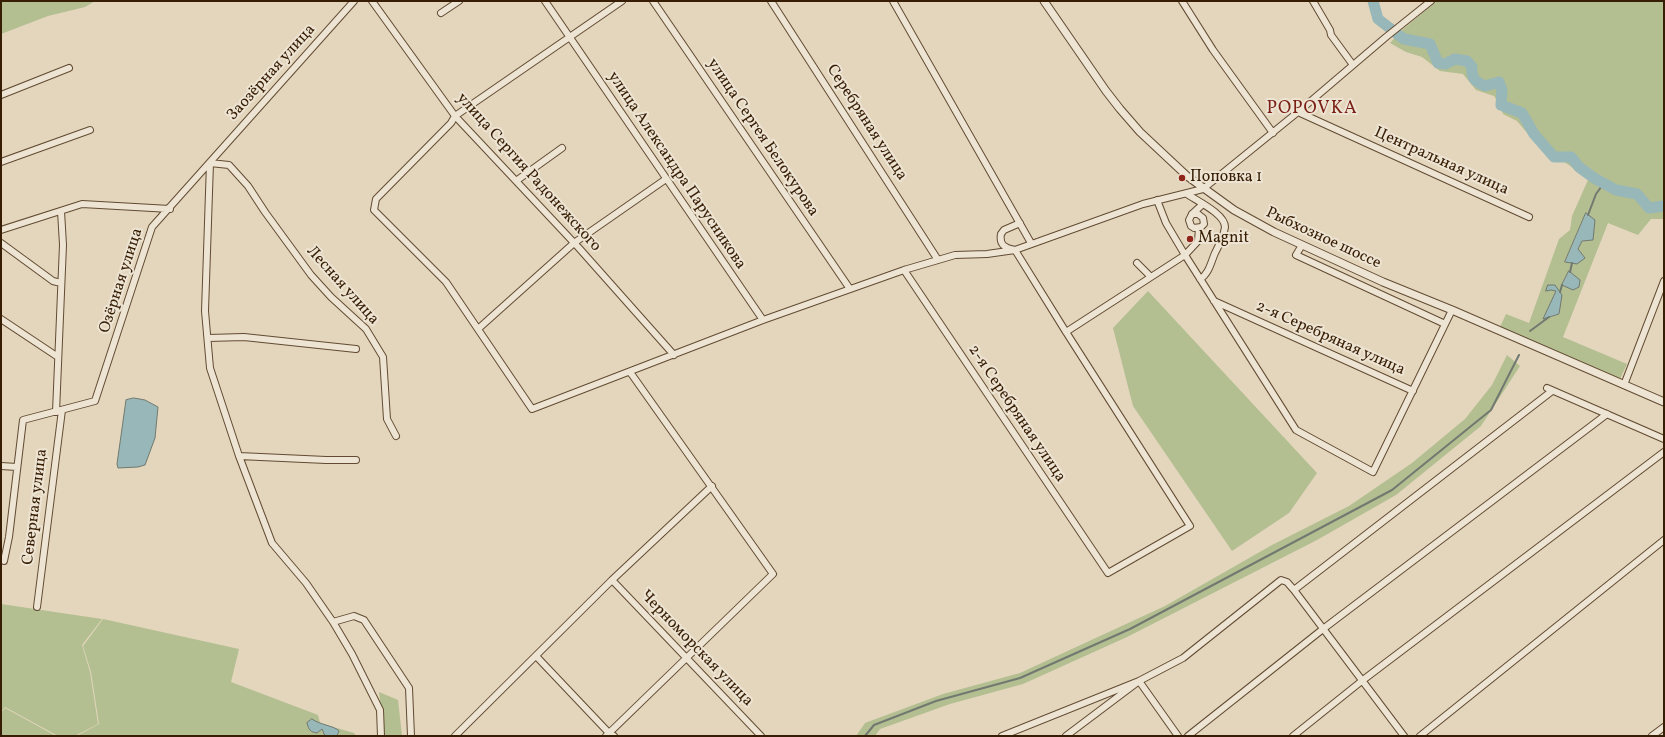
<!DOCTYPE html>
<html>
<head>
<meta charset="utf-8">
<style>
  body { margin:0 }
  #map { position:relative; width:1665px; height:737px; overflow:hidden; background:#e3d6bc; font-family:Vollkorn,serif }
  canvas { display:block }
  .frame { position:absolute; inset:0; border:2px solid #371d04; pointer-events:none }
</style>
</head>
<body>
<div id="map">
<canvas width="1665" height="737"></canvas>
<div class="frame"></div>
</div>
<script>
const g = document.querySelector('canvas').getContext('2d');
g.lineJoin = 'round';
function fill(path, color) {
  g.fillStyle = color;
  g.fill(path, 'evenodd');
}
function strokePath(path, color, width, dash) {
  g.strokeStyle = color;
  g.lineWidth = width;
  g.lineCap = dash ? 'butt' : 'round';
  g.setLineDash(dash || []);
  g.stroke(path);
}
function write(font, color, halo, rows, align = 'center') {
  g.font = font + ' Vollkorn,serif';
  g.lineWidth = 4;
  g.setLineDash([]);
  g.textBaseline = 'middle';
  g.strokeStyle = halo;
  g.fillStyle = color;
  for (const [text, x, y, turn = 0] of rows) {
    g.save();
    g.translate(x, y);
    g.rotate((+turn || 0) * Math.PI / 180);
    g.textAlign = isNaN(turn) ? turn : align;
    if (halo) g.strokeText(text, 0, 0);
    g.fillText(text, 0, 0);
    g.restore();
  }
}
fill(new Path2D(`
  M 1,1 L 95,1 L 85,7 L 48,16 L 1,34 Z
  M 1437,1 L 1664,1 L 1664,219 L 1651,219 L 1638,235 L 1608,223 L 1563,337 L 1627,364 L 1620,379 L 1500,327 L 1506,314 L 1529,323 L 1559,239 L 1570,230 L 1572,216 L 1588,180 L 1569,165 L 1539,147 L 1517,121 L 1503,114 L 1499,103 L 1494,96 L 1476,90 L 1463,74 L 1440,71 L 1422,57 L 1406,52 L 1390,43 L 1402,30 ZM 1586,213 L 1592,240 L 1582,241 L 1578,249 L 1585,258 L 1565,262 ZM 1555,285 L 1560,314 L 1544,319 L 1556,291 L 1551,290 Z
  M 1148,291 L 1317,473 L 1289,513 L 1232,551 L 1133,406 L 1113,328 Z
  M 1507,355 L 1520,366 L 1481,426 L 1396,495 L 1317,540 L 1127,637 L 1023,684 L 950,704 L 880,729 L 875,736 L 856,736 L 865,723 L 943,694 L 1020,673 L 1165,606 L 1272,545 L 1349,506 L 1412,463 L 1465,419 L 1492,385 Z
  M 1,604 L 102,619 L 82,645 L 90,672 L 98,724 L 75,736 L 58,736 L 5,707 L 1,712 Z
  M 103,619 L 239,649 L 231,682 L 318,715 L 320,723 L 354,733 L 356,736 L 337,736 L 339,733 L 336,728 L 317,724 L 312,719 L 323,729 L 325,736 L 77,736 L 99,724 L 91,672 L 83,646 Z
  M 379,692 L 398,700 L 402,736 L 384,736 Z
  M 5,708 L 56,736 L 1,736 L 1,713 Z`), '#b3be91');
const water = new Path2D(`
  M 1586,213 L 1595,220 L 1593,240 L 1582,241 L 1578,249 L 1585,258 L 1577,264 L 1565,262 Z
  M 1569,271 L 1580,280 L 1579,287 L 1573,290 L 1562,285 Z
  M 1548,285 L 1555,285 L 1562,295 L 1559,314 L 1543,319 L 1556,291 L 1551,290 L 1546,291 Z
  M 134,398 L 145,400 L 158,407 L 155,438 L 145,465 L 138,467 L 118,468 L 117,464 L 126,400 Z
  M 312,719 C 320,725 335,726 339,731 L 337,736 L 325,736 L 322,729 L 317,733 C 310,732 309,730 307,723 Z`);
fill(water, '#97b7b8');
strokePath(water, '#717970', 1);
strokePath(new Path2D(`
  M 1588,215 L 1596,194 L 1604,183
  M 1570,272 L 1572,263
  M 1560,292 L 1562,285
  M 1530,331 L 1549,317
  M 865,736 L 874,725 L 936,701 L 1020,678 L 1130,629 L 1392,490 L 1491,410 L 1519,355`), '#717970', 2);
strokePath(new Path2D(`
  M 1373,1 L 1378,19 L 1391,29
  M 1397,34 L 1404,39 L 1430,44 L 1438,63 L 1445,64 L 1455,59 L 1467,61 L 1472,67 C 1471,79 1476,82 1485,86 L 1499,82 L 1502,90 L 1501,105 L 1522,113 L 1534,134 L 1554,157 L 1571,157 L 1579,167 L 1594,178 L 1616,190 L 1637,194 L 1649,208 L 1664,206`), '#97b7b8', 11);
const minor = new Path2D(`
  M 372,1 L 455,116 L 578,247 L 674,355
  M 545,1 L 763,320
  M 622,1 L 455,116 L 451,123 L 376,199 L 374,210 L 446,282 L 532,409 L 763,320 L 904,270 L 955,255 L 987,254 L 1015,250 L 1143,204 L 1203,189 L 1298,112 L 1386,37 L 1431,1
  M 653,1 L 850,289
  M 771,1 L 938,260
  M 893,1 L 1031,243
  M 1182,1 L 1213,50 L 1273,133
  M 1313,1 L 1330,30 L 1331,35 L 1353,65
  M 441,13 L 459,1
  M 1,95 L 69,68
  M 1298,112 L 1529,217
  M 1,162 L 90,130
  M 210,163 L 205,311 L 210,368 L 239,456 L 272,543 L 306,583 L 333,622 L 354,616 L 364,620 L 409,688 L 411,736
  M 210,163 L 229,165 L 248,186 L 265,212 L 311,275 L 331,297 L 366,329 L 383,357 L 387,419 L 396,436
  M 516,181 L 562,148
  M 1187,194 C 1197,201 1225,214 1225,227 C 1224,236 1219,245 1215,253 C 1211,262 1209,274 1200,279
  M 1157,200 L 1166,223 L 1185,255 L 1296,430 L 1373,472 L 1452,310
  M 1192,214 L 1198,214 L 1203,218 L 1204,224 L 1201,227 L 1194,228 L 1191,226 L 1189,220 L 1192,214 L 1203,204
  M 1,230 L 82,204 L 170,209
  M 1,243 L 53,281 L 61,283
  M 1302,245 L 1296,255 L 1445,324
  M 1137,263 L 1151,277
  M 904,270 L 1108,573 L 1190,526 L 1066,332 L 1015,250 C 1005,248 999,245 1001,234 L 1004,230 L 1020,223
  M 1214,301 L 1413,391
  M 1,319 L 58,357
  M 478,329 L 574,243 L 666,179
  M 1066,332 L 1185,255 L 1198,241 L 1199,228
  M 208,338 L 244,337 L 356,349
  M 1624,385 L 1664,281
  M 1547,388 L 1664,439
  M 56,412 L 63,245 L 61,211
  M 239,456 L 326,460 L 356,460
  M 1,466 L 17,467
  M 4,561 L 9,537 L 23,420 L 95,401 L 152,227 L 354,1
  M 612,580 L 761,736
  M 1294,590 L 1552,391
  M 37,607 L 62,410
  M 333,622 L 352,654 L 380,710 L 381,736
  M 536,656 L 609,733 L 614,736
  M 455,736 L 612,580 L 712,486
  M 606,736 L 773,574 L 630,372
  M 1002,736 L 1139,681 L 1178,736
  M 1066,736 L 1139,681 L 1183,658 L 1281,580 L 1287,582 L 1294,590 L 1404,736
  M 1188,736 L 1323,629 L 1607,414
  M 1293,736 L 1363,680 L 1664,452
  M 1420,736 L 1664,540
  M 1652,736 L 1664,727`);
const tertiary = new Path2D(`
  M 1044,1 L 1106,91 L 1120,109 L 1140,132 L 1187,176 L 1234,210 L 1274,232 L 1383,282 L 1452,310 L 1664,402`);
strokePath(minor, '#624b32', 8);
strokePath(tertiary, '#624b32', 9);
strokePath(minor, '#ede4d3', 6);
strokePath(tertiary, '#ede4d3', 7);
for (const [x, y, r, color] of [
  [1182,178,4,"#8f2418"],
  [1190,239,4,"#8f2418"]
]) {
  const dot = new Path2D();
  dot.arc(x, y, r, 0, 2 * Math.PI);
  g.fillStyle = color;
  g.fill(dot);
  strokePath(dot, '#ede4d3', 1.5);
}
write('16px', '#371d04', '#ede4d3', [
  ["Заозёрная улица",272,73,-48],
  ["Серебряная улица",866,123,57],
  ["улица Сергея Белокурова",762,138,56],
  ["Центральная улица",1441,162,24],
  ["улица Александра Парусникова",676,171,56],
  ["улица Сергия Радонежского",528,173,48],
  ["Рыбхозное шоссе",1323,239,25],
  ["Озёрная улица",122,281,-72],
  ["Лесная улица",342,286,48],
  ["2-я Серебряная улица",1330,339,24],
  ["2-я Серебряная улица",1016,414,56],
  ["Северная улица",36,507,-83],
  ["Черноморская улица",696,649,46]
]);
write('16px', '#371d04', '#ede4d3', [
  ["Поповка 1",1190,178],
  ["Magnit",1198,239]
], 'left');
g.letterSpacing = '1px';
write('18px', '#7a1f14', '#ede4d3', [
  ["POPOVKA",1312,110]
]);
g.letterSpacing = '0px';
</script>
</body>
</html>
